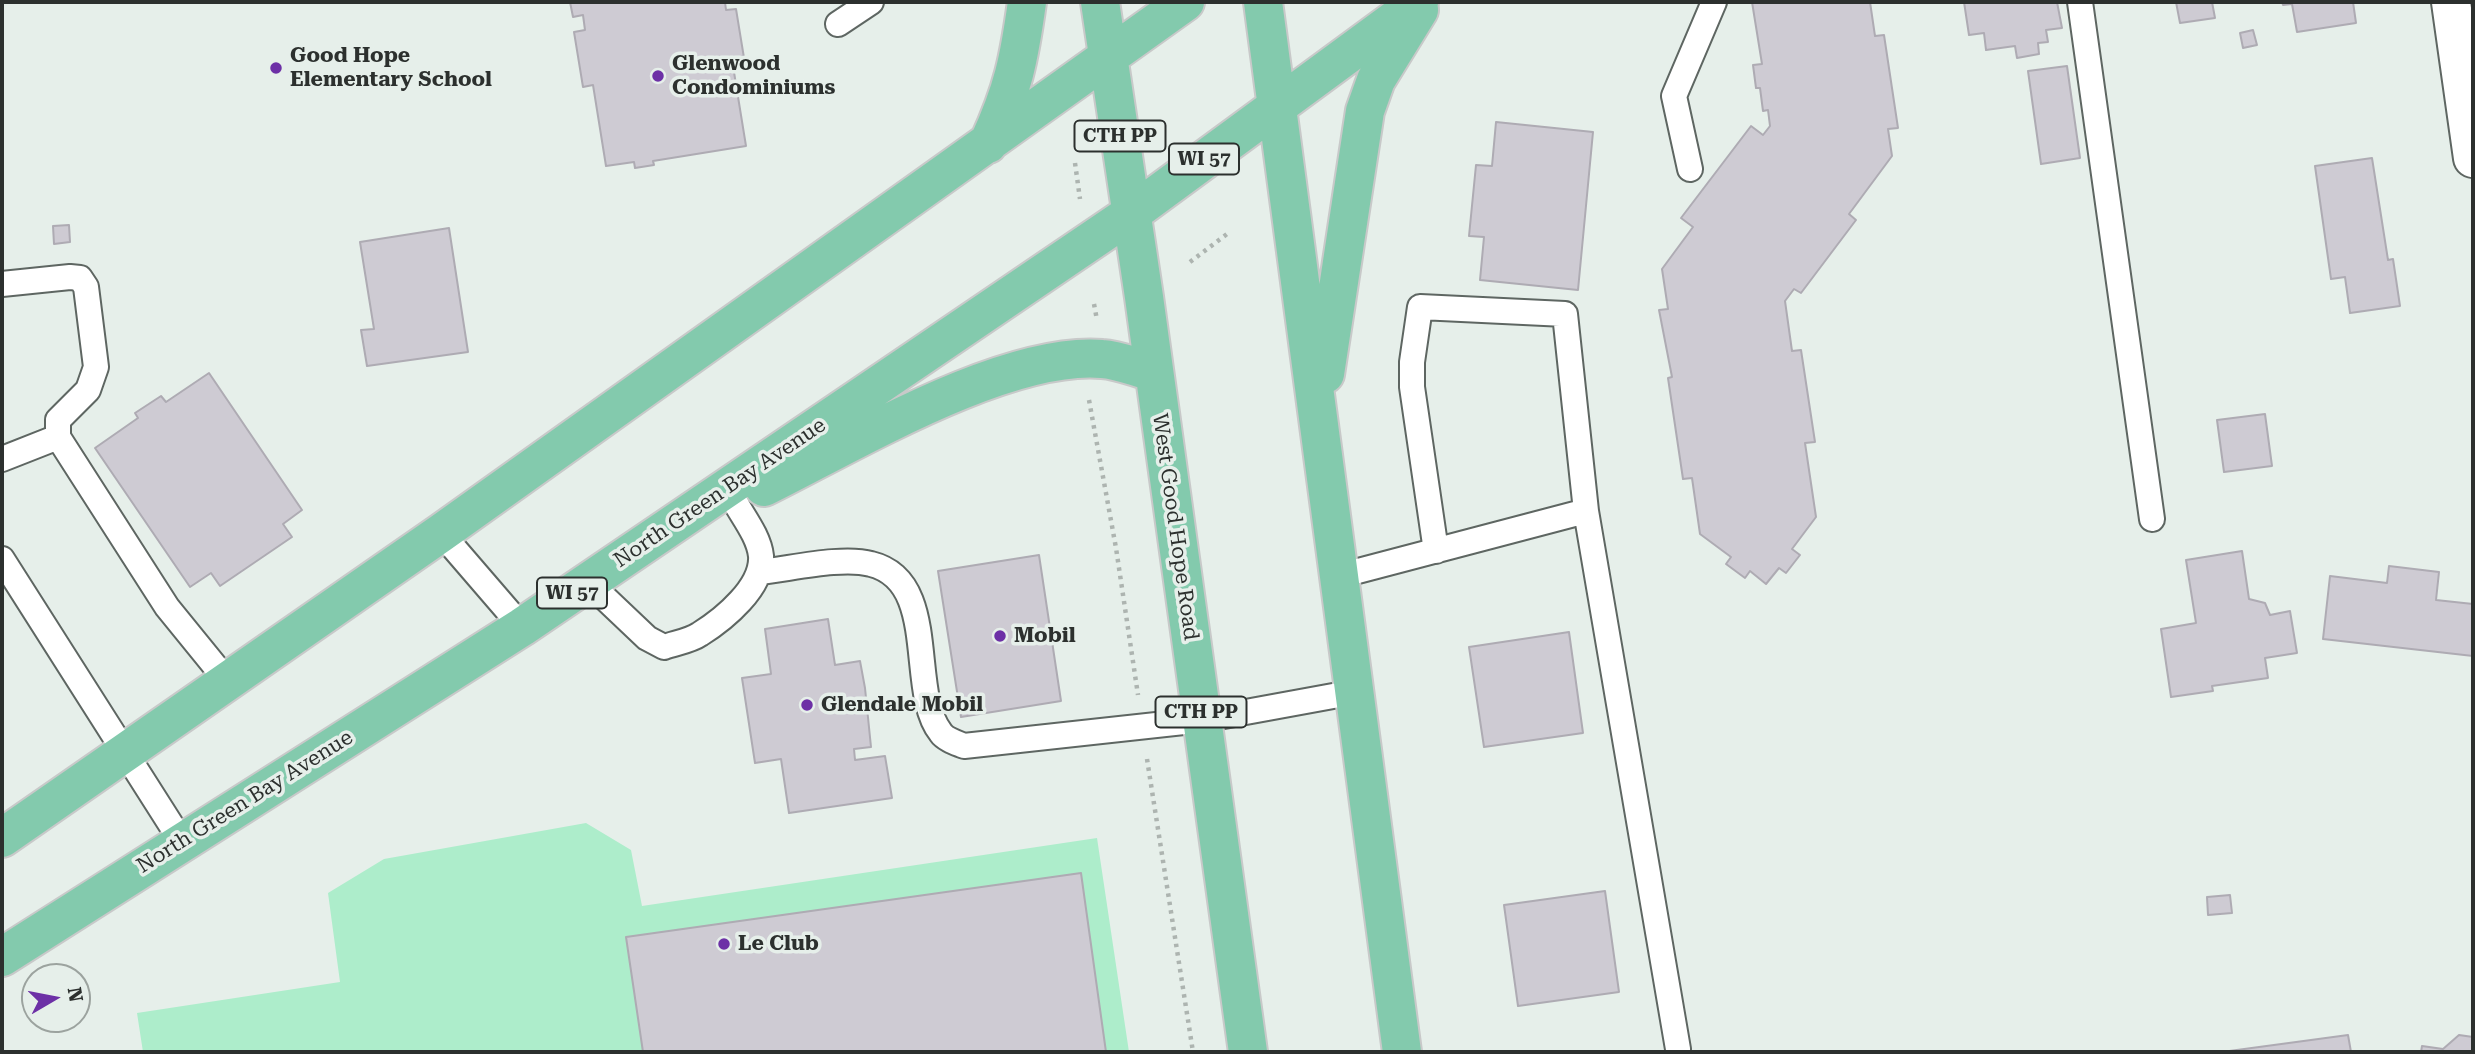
<!DOCTYPE html>
<html>
<head>
<meta charset="utf-8">
<style>
  body { margin:0 }
  #map { position:relative; width:2475px; height:1054px; overflow:hidden; background:#e6efea; font-family:"Roboto Serif",serif }
  canvas { display:block }
  .frame { position:absolute; inset:0; border:4px solid #2c302e; pointer-events:none }
  .north { position:absolute; left:21px; top:963px; width:70px; height:70px; box-sizing:border-box; background:#e6efea; border:2px solid #9ca39f; border-radius:50%; rotate:80deg; font-size:19px; font-weight:700; line-height:28px; text-align:center; color:#2c302e }
  .north::after { content:''; display:block; margin:auto; width:24px; height:32px; background:#6d30a6; clip-path:polygon(50% 0,100% 100%,50% 72%,0 100%) }
</style>
</head>
<body>
<div id="map">
<canvas width="2475" height="1054"></canvas>
<div class="frame"></div>
<div class="north">N</div>
</div>
<script>
const g = document.querySelector('canvas').getContext('2d');
g.lineJoin = 'round';
function fill(path, color) {
  g.fillStyle = color;
  g.fill(path, 'evenodd');
}
function strokePath(path, color, width, dash) {
  g.strokeStyle = color;
  g.lineWidth = width;
  g.lineCap = dash ? 'butt' : 'round';
  g.setLineDash(dash || []);
  g.stroke(path);
}
function write(font, color, halo, rows, align = 'center') {
  g.font = font + ' "Roboto Serif",serif';
  g.lineWidth = 7;
  g.setLineDash([]);
  g.textBaseline = 'middle';
  g.strokeStyle = halo;
  g.fillStyle = color;
  for (const [text, x, y, turn = 0] of rows) {
    g.save();
    g.translate(x, y);
    g.rotate((+turn || 0) * Math.PI / 180);
    g.textAlign = isNaN(turn) ? turn : align;
    if (halo) g.strokeText(text, 0, 0);
    g.fillText(text, 0, 0);
    g.restore();
  }
}
fill(new Path2D(`
  M 586,823 L 631,850 L 642,906 L 1097,838 L 1129,1052 L 143,1052 L 137,1013 L 340,982 L 328,893 L 384,859 Z`), '#adedcb');
const building = new Path2D(`
  M 570,2 L 725,2 L 726,10 L 736,9 L 745,64 L 733,66 L 746,146 L 653,161 L 654,165 L 635,168 L 634,162 L 606,166 L 593,85 L 583,87 L 574,32 L 585,30 L 583,15 L 573,17 Z
  M 1752,2 L 1870,2 L 1875,36 L 1884,35 L 1898,128 L 1888,129 L 1892,156 L 1849,214 L 1856,220 L 1801,293 L 1794,289 L 1785,301 L 1792,351 L 1801,350 L 1815,442 L 1805,443 L 1816,517 L 1792,549 L 1800,555 L 1786,573 L 1779,568 L 1766,584 L 1750,571 L 1745,578 L 1726,564 L 1731,557 L 1700,534 L 1692,478 L 1683,479 L 1668,378 L 1672,377 L 1659,310 L 1668,309 L 1662,269 L 1693,227 L 1681,218 L 1751,126 L 1763,135 L 1770,126 L 1768,110 L 1763,111 L 1760,88 L 1756,88 L 1753,65 L 1762,64 Z
  M 1964,2 L 2057,2 L 2062,28 L 2046,30 L 2048,42 L 2038,43 L 2039,54 L 2017,58 L 2015,46 L 1986,50 L 1984,33 L 1969,35 Z
  M 2176,2 L 2212,2 L 2215,18 L 2180,23 Z
  M 2282,2 L 2353,2 L 2356,23 L 2297,32 L 2292,4 L 2283,5 Z
  M 2253,30 L 2257,45 L 2243,48 L 2240,33 Z
  M 2067,66 L 2080,158 L 2041,164 L 2028,71 Z
  M 1496,122 L 1593,132 L 1578,290 L 1480,280 L 1484,237 L 1469,236 L 1476,165 L 1492,166 Z
  M 2372,158 L 2388,260 L 2393,259 L 2400,306 L 2350,313 L 2345,277 L 2331,279 L 2315,166 Z
  M 69,225 L 70,242 L 54,244 L 53,226 Z
  M 449,228 L 468,352 L 367,366 L 361,330 L 374,329 L 360,242 Z
  M 209,373 L 302,510 L 283,524 L 292,537 L 220,586 L 211,573 L 190,587 L 95,448 L 138,418 L 135,413 L 161,396 L 166,402 Z
  M 2265,414 L 2272,466 L 2224,472 L 2217,420 Z
  M 2242,551 L 2249,599 L 2265,603 L 2270,615 L 2290,611 L 2297,653 L 2265,658 L 2268,678 L 2212,686 L 2213,691 L 2171,697 L 2161,629 L 2196,623 L 2186,560 Z
  M 1039,555 L 1061,701 L 961,717 L 938,571 Z
  M 2389,566 L 2439,572 L 2436,600 L 2473,604 L 2473,656 L 2323,639 L 2330,576 L 2387,583 Z
  M 828,619 L 835,665 L 860,661 L 865,688 L 871,747 L 854,749 L 855,760 L 885,756 L 892,798 L 789,813 L 781,759 L 755,763 L 742,678 L 771,674 L 765,629 Z
  M 1569,632 L 1583,733 L 1484,747 L 1469,647 Z
  M 1081,873 L 1106,1052 L 643,1052 L 626,937 Z
  M 1605,891 L 1619,992 L 1518,1006 L 1504,905 Z
  M 2230,895 L 2232,913 L 2208,915 L 2207,897 Z
  M 2348,1035 L 2351,1052 L 2222,1052 Z
  M 2459,1035 L 2473,1037 L 2473,1052 L 2421,1052 L 2422,1046 L 2443,1049 Z`);
fill(building, '#cecbd3');
strokePath(building, '#aeabb3', 2);
const lane = new Path2D(`
  M 2080,2 L 2152,519
  M 838,24 L 871,2
  M 1690,169 L 1674,96 L 1714,2
  M 2,284 L 70,277 L 80,278 L 86,287 L 96,367 L 88,390 L 58,420 L 58,437 L 167,607 L 228,682
  M 2,459 L 58,437
  M 441,533 L 522,627
  M 1436,551 L 1412,387 L 1412,362 L 1420,307 L 1565,314 L 1586,511
  M 2,559 L 182,842
  M 759,572 C 790,569 842,556 871,564 C 941,581 907,691 941,733 C 945,739 957,743 964,746 L 1202,720 L 1355,692
  M 1339,576 L 1586,511 L 1678,1049
  M 588,582 L 647,638 L 664,647 C 675,643 690,641 700,634 C 724,619 763,587 761,556 C 759,537 744,518 735,502`);
const street = new Path2D(`
  M 2451,2 L 2473,158`);
const primary = new Path2D(`
  M 1100,2 L 1144,297 L 1248,1052
  M 1263,2 L 1402,1052
  M 988,144 C 1013,90 1019,60 1027,2
  M 1325,374 L 1365,111 L 1376,80 L 1419,10
  M 764,487 C 851,444 1005,351 1102,359 C 1119,360 1137,368 1154,372
  M 2,838 L 441,533 L 1185,2
  M 2,957 L 522,627 L 1132,213 L 1419,2`);
strokePath(lane, '#5e6662', 28);
strokePath(street, '#5e6662', 42);
strokePath(primary, '#c8c9c9', 42);
strokePath(new Path2D(`
  M 1075,163 L 1080,199
  M 1190,262 L 1227,234
  M 1094,304 L 1097,320
  M 1089,400 L 1116,548 L 1138,695
  M 1147,759 L 1193,1052`), '#adb4b0', 4.5, [3.5, 5]);
strokePath(lane, '#fff', 24);
strokePath(street, '#fff', 38);
strokePath(primary, '#83caad', 38);
for (const [x, y, r, color] of [
  [276,68,7,"#6d30a6"],
  [658,76,7,"#6d30a6"],
  [1000,636,7,"#6d30a6"],
  [807,705,7,"#6d30a6"],
  [724,944,7,"#6d30a6"]
]) {
  const dot = new Path2D();
  dot.arc(x, y, r, 0, 2 * Math.PI);
  g.fillStyle = color;
  g.fill(dot);
  strokePath(dot, '#e6efea', 2.5);
}
for (const [x, y, w] of [
  [1120,136,91],
  [1204,159,70],
  [572,593,70],
  [1201,712,91]
]) {
  const box = new Path2D();
  box.roundRect(x - w / 2, y - 15.5, w, 31, 5);
  g.fillStyle = '#e6efea';
  g.fill(box);
  strokePath(box, '#2c302e', 2);
}
write('bold 19px', '#2c302e', null, [
  ["CTH PP",1120,136],
  ["WI 57",1204,159],
  ["WI 57",572,593],
  ["CTH PP",1201,712]
]);
write('bold 21px', '#2c302e', '#e6efea', [
  ["Good Hope",290,56],
  ["Elementary School",290,80],
  ["Glenwood",672,64],
  ["Condominiums",672,88],
  ["Mobil",1014,636],
  ["Glendale Mobil",821,705],
  ["Le Club",738,944]
], 'left');
write('21px', '#2c302e', '#e6efea', [
  ["North Green Bay Avenue",720,493,-34],
  ["West Good Hope Road",1175,527,82],
  ["North Green Bay Avenue",245,802,-32]
]);
</script>
</body>
</html>
